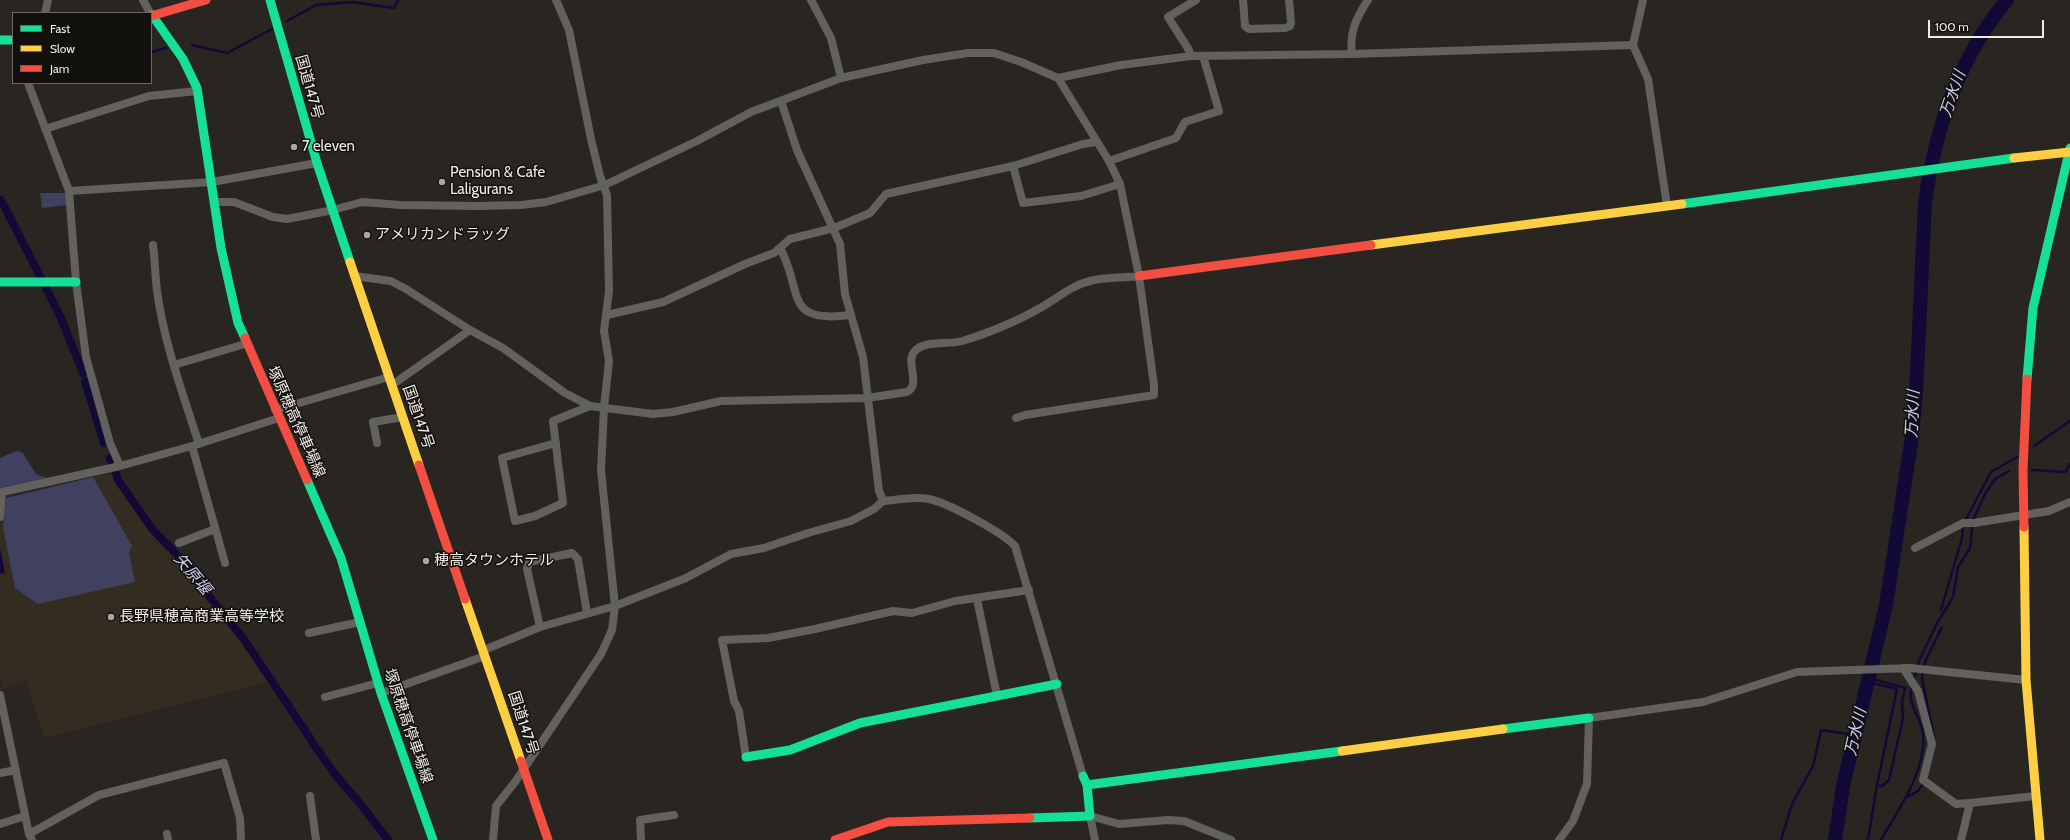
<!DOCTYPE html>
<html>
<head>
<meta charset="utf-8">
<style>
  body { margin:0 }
  #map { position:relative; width:2070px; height:840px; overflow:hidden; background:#292622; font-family:Cabin,sans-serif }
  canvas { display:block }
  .legend { position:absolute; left:12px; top:12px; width:140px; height:72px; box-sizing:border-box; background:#12100d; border:1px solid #6a6864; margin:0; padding:5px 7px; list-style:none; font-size:12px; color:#efece7 }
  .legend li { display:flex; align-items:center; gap:8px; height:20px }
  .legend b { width:20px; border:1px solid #6a6864 }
  .scale { position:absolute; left:1928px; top:20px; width:116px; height:18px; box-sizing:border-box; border:2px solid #efece7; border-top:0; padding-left:5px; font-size:12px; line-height:14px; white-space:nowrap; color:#efece7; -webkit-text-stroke:3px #12100d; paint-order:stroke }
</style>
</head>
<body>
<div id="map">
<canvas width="2070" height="840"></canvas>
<ul class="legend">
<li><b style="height:5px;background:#16e098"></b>Fast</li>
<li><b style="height:5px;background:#ffcf43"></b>Slow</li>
<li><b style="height:5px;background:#f24e42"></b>Jam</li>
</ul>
<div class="scale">100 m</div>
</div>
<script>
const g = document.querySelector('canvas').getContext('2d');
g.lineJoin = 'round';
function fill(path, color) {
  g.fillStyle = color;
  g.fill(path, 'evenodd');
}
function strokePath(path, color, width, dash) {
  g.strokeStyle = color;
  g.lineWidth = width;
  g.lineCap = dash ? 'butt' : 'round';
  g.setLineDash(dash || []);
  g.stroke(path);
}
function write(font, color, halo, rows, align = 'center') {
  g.font = font + ' Cabin,"Noto Sans JP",sans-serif';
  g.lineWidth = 3;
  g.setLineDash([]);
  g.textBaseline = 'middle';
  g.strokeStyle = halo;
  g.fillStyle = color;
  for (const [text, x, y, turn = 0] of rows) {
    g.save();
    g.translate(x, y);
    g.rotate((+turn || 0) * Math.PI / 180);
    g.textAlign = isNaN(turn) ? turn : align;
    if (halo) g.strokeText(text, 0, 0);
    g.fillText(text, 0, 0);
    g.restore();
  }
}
fill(new Path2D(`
  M 112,473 L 117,482 L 155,535 L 186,569 L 204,595 L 241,639 L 269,682 L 44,738 L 26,679 L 3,689 L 0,675 L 0,520 L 3,518 L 6,498 Z`), '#342c20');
fill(new Path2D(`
  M 40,193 L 66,193 L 68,205 L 42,208 Z
  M 16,451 L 22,452 L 36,474 L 47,478 L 0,488 L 0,458 Z
  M 93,477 L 132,546 L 129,553 L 135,582 L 38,604 L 15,588 L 3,528 L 6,498 Z`), '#404060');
fill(new Path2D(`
  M 0,548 L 5,573 L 0,574 Z`), '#120936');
strokePath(new Path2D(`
  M 287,21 L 316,5 L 352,2 L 394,8 L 398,0
  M 192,45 L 227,53 L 272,29
  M 151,52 L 166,48
  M 2034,446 L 2070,421
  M 2032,470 L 2065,472 L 2070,464
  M 1965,521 L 1991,472 L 2017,457
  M 1941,610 L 1962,538 L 1963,526
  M 1869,678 L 1905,688 L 1902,703 L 1903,718 L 1889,780 L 1882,786 L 1877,785
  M 1914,680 L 1919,661 L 1937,623 L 1953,597 L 1958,567 L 1970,548 L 1973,520 L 1985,494 L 1995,479 L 2009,471
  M 1934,737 L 1922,679 L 1925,662 L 1942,627
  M 1905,798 L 1918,791 L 1924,783
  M 1781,840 L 1792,804 L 1813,766 L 1821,730 L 1855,735
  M 1868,840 L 1877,785 L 1897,689 L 1868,682
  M 1881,840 C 1898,810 1927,770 1923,733 C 1921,717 1906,703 1912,687`), '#120936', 2.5);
strokePath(new Path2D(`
  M 1,200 L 41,278
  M 45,286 L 61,318 L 74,351
  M 76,355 L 83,373
  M 85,381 L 104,443
  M 110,458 L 112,464
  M 115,471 L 118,480 L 153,530 L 189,567 L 204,590 L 243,638 L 310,738
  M 312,742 L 337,777 L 359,802
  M 362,806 L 388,840`), '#120936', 8);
strokePath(new Path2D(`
  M 1835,840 L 1843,786 L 1886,605 L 1911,443 L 1916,394 L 1925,203 C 1935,130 1959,57 2007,0`), '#120936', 14);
strokePath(new Path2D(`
  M 143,0 L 150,13
  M 811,0 L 831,38 L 841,78
  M 1243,0 L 1245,26 L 1249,29 L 1285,28 L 1290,26 L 1291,22 L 1289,0
  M 1643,0 L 1633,45 L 1648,79 L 1667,206
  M 45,13 L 48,0
  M 1352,54 C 1349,33 1356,18 1368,0
  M 1191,56 L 1189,50 L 1168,17 L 1196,0
  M 1058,78 L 1121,65 L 1191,56 L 1352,54 L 1633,45
  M 28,83 L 69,191 L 76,282 L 86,357 L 110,443 L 120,466
  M 781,101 L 797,150 L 840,244 L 845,294 L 863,357 L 879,491 L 883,501
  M 45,129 L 149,96 L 197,91
  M 1109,161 L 1176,138 L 1185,122 L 1219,111 L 1203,56
  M 1013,166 L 1023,203 L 1081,196 L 1120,184
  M 69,191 L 212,182 L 317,163
  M 214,202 L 234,202 L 273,217 L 287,219 L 333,210 L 362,202 L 401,205 L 479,206 L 521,205 L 546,202 L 605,185 L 697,141 L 751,112 L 841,78 L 923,60 L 968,53 L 994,53 L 1021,62 L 1058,78 L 1109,161 L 1120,184 L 1139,276 L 1154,385 L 1154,395 L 1025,415 L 1016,418
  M 153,245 C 155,260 155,275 157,291 C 164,343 183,394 199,444
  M 780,248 C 804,291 782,324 850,315
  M 354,276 L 391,281 L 406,289 L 470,330 L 503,348 L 565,393 L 590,406 L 653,414 L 673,412 L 721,401 L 867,398 L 907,392 C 923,383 902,360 917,349 C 929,340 948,345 962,341 C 986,334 1018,321 1040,308 C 1058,298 1073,284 1094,280 C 1108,277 1124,278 1139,276
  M 607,315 L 663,302 L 745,264 L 774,253 L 790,239 L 834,228 L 870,213 L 886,194 L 1013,166 L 1083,144 L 1096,142
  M 174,365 L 245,344
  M 392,385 L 470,330
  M 275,410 L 389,377
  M 377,443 L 373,422 L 403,417
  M 556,443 L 502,458 L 515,521 L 535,516 L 563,503 L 553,421 L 590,406
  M 192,446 L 225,563
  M 0,517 L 2,492 L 120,466 L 192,446 L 279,418
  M 179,543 L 215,529
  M 1915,548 L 1963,523 L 1974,523 L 2049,511 L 2070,502
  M 977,599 L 997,696
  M 540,627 L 527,569 L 529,562 L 572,553 L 578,559 L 587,613
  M 309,633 L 360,622
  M 484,650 L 540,627 L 615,606 L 686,578 L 731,554 L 764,548 L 808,533 L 851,521 L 874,509 L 883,501 C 897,500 914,496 929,499 C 948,503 1002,532 1015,546 L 1083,776
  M 1903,668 L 1918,691 L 1932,744 L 1923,780 L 1956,804 L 1970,803
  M 381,693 L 485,656
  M 0,695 L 29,834 L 32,840
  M 325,697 L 378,683
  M 746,757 L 739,711 L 734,701 L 722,640 L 768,638 L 815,629 L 893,611 L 912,613 L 955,601 L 1029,590
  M 0,773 L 16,770
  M 310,796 L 316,840
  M 0,824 L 25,816
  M 29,834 L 99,795 L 224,763 L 240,818 L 241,840
  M 167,834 L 168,840
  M 493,840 L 496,806 L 515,782 L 601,654 L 612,630 L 615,606 L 601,470 L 604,407 L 609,361 L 604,331 L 609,291 L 607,195 L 600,176 L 591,139 L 569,30 L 556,0
  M 641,840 L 640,820 L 674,815
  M 1095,840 L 1090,816 L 1119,824 L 1168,820 L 1184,821 L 1231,840
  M 1559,840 L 1573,821 L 1587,784 L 1589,718 L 1703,702 L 1797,672 L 1910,668 L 2026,680
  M 1961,840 L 1970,803 L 2036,796`), '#62615e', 8);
strokePath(new Path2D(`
  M 270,0 L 317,163 L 350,262
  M 152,15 L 183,59 L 197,88 L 221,248 L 238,323 L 245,338
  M 0,40 L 13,40
  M 1682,204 L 2014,158
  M 0,282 L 76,282
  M 2027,379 L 2033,308 L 2070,148
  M 307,480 L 341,558 L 381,693 L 433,840
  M 1503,729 L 1589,718
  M 746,757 L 790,750 L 860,723 L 1057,684
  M 1087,785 L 1342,751
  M 1030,818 L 1090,816 L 1087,785 L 1083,776`), '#16e098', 9);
strokePath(new Path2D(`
  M 2014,158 L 2070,152
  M 1371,245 L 1682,204
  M 350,262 L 419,465
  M 2024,527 L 2026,680 L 2040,840
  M 465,599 L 521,761
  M 1342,751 L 1503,729`), '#ffcf43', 9);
strokePath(new Path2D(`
  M 151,16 L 206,0
  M 1139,276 L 1371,245
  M 245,338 L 307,480
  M 419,465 L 465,599
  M 2024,527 L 2023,470 L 2027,379
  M 521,761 L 548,840
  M 835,840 L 888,822 L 1030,818`), '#f24e42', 9);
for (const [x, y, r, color] of [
  [294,147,4,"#aaa7a2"],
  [442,182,4,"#aaa7a2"],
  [367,235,4,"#aaa7a2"],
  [426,561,4,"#aaa7a2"],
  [111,617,4,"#aaa7a2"]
]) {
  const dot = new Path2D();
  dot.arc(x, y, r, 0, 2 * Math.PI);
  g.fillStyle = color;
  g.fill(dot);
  strokePath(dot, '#12100d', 1.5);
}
write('15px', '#efece7', '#12100d', [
  ["国道147号",309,87,74],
  ["国道147号",418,417,71],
  ["塚原穂高停車場線",296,422,66],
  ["国道147号",523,723,72],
  ["塚原穂高停車場線",408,726,71]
]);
write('15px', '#efece7', '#12100d', [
  ["7 eleven",302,147],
  ["Pension & Cafe",450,173],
  ["Laligurans",450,190],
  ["アメリカンドラッグ",375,235],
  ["穂高タウンホテル",434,561],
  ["長野県穂高商業高等学校",119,617]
], 'left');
write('italic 16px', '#cccdf0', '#12100d', [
  ["万水川",1953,94,-71],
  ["万水川",1913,414,-87],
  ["矢原堰",192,574,50],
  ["万水川",1856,732,-77]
]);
</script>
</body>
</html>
